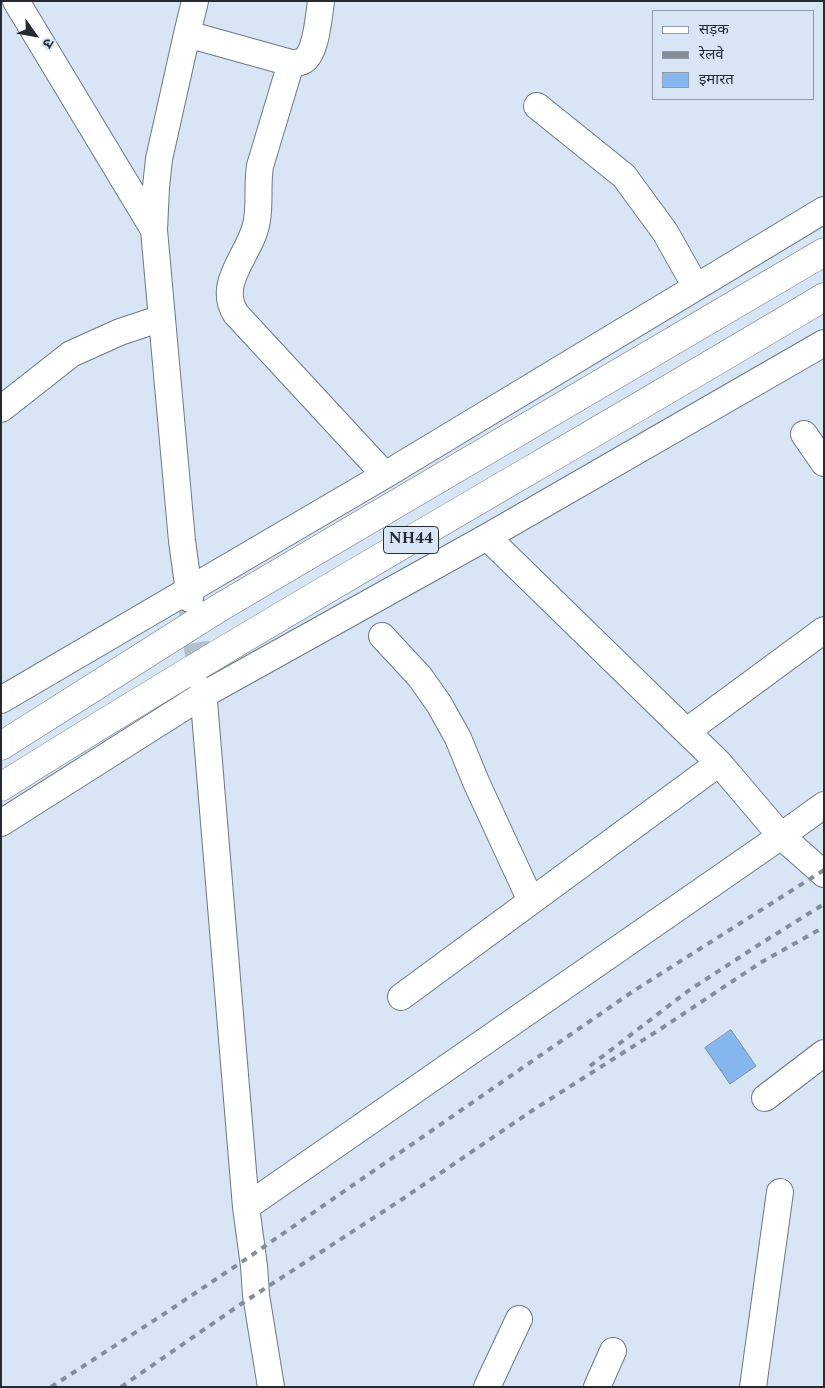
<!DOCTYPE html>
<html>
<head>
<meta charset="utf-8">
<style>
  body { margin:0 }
  #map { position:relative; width:825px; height:1388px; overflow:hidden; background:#d7e5f5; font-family:Spectral,"Noto Sans Devanagari",serif }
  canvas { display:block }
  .frame { position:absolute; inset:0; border:2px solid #262b31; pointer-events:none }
  .legend { position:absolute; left:652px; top:10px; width:162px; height:90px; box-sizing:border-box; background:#d7e5f5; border:1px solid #909ba7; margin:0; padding:6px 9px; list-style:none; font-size:15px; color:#262b31 }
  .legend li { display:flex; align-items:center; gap:10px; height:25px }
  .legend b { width:25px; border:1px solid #909ba7 }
  .north { position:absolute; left:10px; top:10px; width:50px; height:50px; -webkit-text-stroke:4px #d7e5f5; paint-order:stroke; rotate:122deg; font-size:14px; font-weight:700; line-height:20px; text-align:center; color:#262b31 }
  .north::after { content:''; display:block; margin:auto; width:18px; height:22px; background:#262b31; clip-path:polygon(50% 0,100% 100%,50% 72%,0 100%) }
</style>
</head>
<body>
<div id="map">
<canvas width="825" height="1388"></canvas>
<div class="frame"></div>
<ul class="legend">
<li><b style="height:6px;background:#fff"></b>सड़क</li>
<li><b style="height:6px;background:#848e99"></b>रेलवे</li>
<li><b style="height:14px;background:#86b6ee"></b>इमारत</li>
</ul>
<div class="north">उ</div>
</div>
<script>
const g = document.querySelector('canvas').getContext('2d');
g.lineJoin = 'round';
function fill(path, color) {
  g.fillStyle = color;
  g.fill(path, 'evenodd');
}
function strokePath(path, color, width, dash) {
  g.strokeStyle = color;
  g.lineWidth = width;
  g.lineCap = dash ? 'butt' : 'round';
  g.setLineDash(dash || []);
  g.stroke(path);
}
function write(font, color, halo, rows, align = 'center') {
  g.font = font + ' Spectral,serif';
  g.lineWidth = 4;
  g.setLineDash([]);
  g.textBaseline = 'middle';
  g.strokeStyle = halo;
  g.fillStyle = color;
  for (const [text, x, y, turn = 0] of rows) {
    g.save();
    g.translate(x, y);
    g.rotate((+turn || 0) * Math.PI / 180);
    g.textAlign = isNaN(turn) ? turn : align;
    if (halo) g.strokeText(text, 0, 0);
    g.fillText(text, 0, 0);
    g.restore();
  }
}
const building = new Path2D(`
  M 731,1030 L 756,1066 L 730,1084 L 705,1048 Z`);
fill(building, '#86b6ee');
strokePath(building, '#7f8b9b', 1);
strokePath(new Path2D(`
  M 191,604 L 202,684`), '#b4c0ce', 26, [26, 13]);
const minor = new Path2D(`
  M 16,1 L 154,230
  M 187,34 L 291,63 C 294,63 300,63 303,61 C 316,55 319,15 321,1
  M 291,63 L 260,166 C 257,184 260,202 257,220 C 253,252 215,282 236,314 L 385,475
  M 537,106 L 624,176 L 665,232 L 696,287
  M 1,409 L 71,354 L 120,332 L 162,318
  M 804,434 L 824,463
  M 487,537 L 719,763 L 781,836 L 824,874
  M 190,599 L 182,541 L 154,230 L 156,187 L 159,159 L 187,34 L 195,1
  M 382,636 L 420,677 L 439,704 L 458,738 L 476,782 L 531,901
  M 203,690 L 246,1207 L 254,1266 L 256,1295 L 271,1387
  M 1,700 L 385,475 L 824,210
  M 687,731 L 824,630
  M 1,823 L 203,695 L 487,537 L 824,343
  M 401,997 L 719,763
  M 765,1098 L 824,1053
  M 246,1207 L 781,836 L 824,805
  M 487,1387 L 519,1319
  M 597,1387 L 613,1351
  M 753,1387 L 780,1192`);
const highway = new Path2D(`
  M 1,746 L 219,608 L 824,252
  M 1,787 C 271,617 550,461 824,297`);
strokePath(minor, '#6c7887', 28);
strokePath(highway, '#6c7887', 29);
strokePath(minor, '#fff', 26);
strokePath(highway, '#fff', 28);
strokePath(new Path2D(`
  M 590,1066 L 688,991 L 760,944 L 824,904
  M 51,1387 L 164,1314 L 252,1255 L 632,992 L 824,870
  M 121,1387 L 241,1304 L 401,1200 L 533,1110 L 662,1028 L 760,963 L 824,927`), '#848e99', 4, [6, 6]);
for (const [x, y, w] of [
  [411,540,55]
]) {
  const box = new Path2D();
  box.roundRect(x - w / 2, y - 13.5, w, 27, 4);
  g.fillStyle = '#d7e5f5';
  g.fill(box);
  strokePath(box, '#262b31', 1);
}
write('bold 16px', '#262b31', null, [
  ["NH44",411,540]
]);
</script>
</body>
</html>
